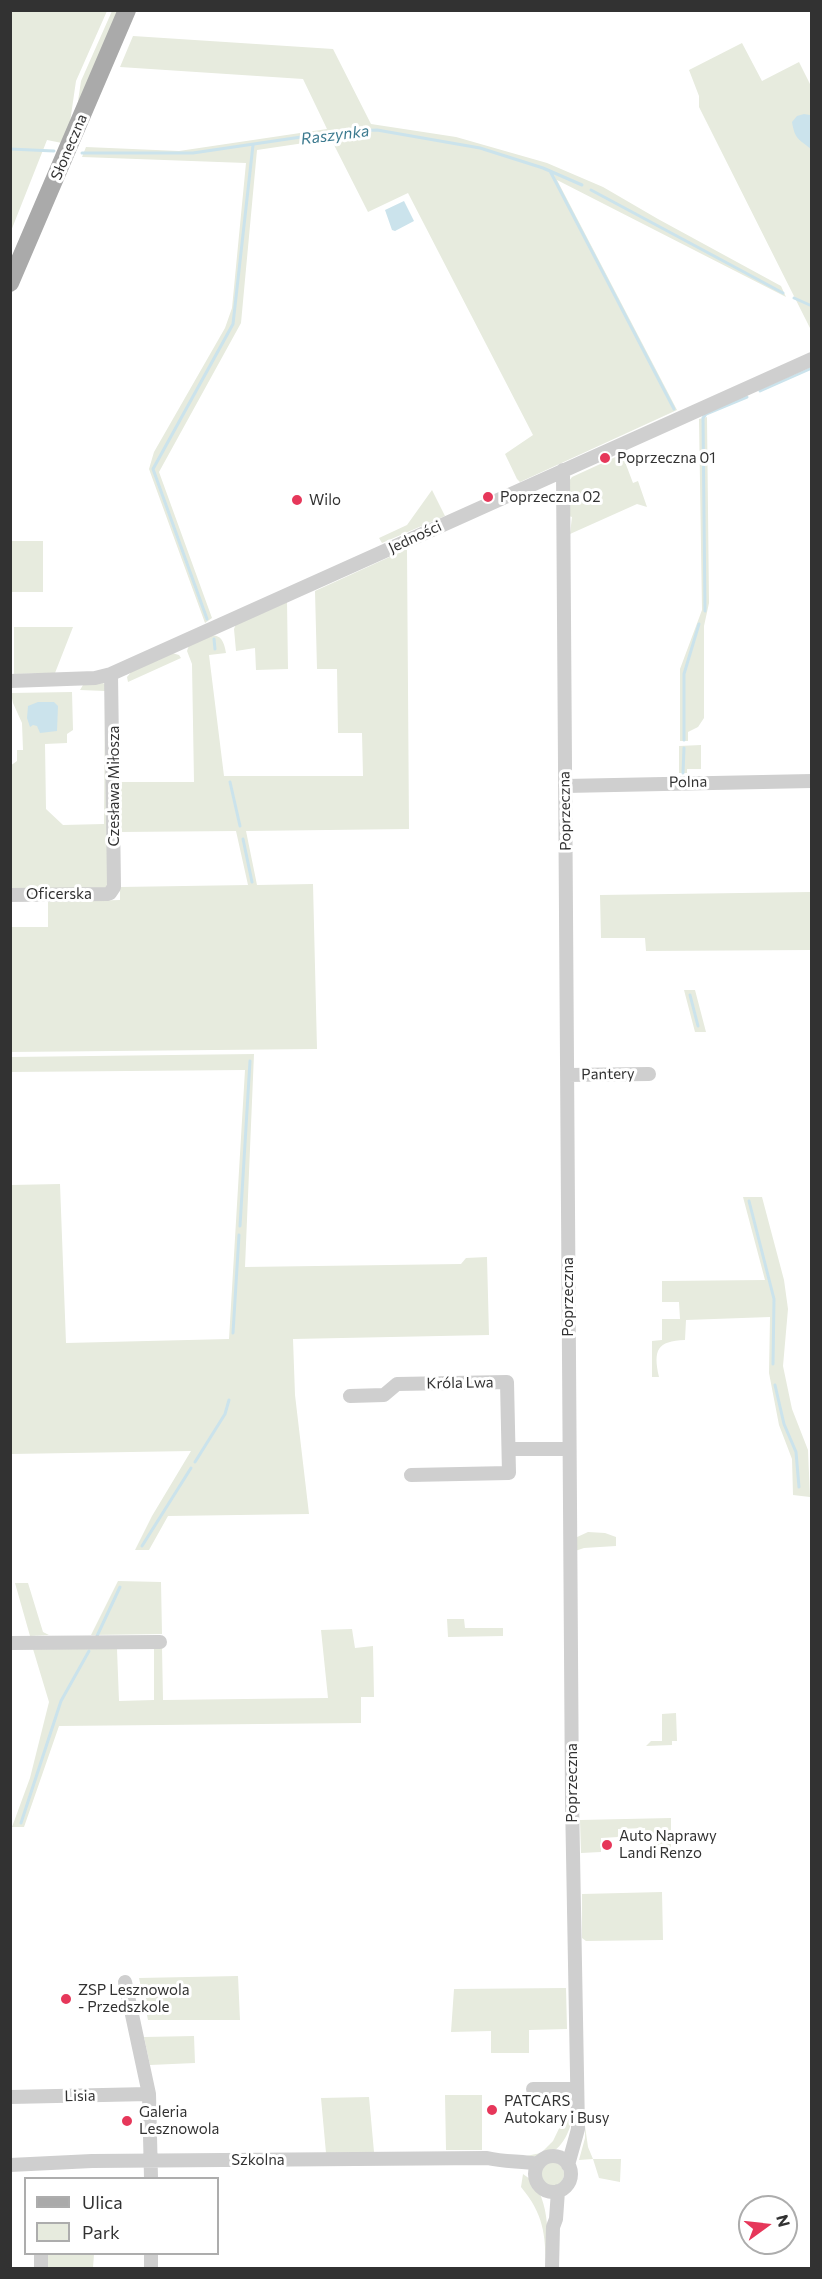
<!DOCTYPE html>
<html>
<head>
<meta charset="utf-8">
<style>
  body { margin:0 }
  #map { position:relative; width:822px; height:2279px; overflow:hidden; background:#fff; font-family:Commissioner,sans-serif }
  canvas { display:block }
  .frame { position:absolute; inset:0; border:12px solid #323232; pointer-events:none }
  .legend { position:absolute; left:24px; top:2177px; width:195px; height:78px; box-sizing:border-box; background:#fff; border:2px solid #adadad; margin:0; padding:8px 10px; list-style:none; font-size:18px; color:#323232 }
  .legend li { display:flex; align-items:center; gap:12px; height:30px }
  .legend b { width:30px; border:2px solid #adadad }
  .north { position:absolute; left:738px; top:2195px; width:60px; height:60px; box-sizing:border-box; background:#fff; border:2px solid #adadad; border-radius:50%; rotate:75deg; font-size:16px; font-weight:700; line-height:24px; text-align:center; color:#323232 }
  .north::after { content:''; display:block; margin:auto; width:21px; height:27px; background:#e6375a; clip-path:polygon(50% 0,100% 100%,50% 72%,0 100%) }
</style>
</head>
<body>
<div id="map">
<canvas width="822" height="2279"></canvas>
<div class="frame"></div>
<ul class="legend">
<li><b style="height:8px;background:#aaa"></b>Ulica</li>
<li><b style="height:16px;background:#e7ebde"></b>Park</li>
</ul>
<div class="north">N</div>
</div>
<script>
const g = document.querySelector('canvas').getContext('2d');
g.lineJoin = 'round';
function fill(path, color) {
  g.fillStyle = color;
  g.fill(path, 'evenodd');
}
function strokePath(path, color, width, dash) {
  g.strokeStyle = color;
  g.lineWidth = width;
  g.lineCap = dash ? 'butt' : 'round';
  g.setLineDash(dash || []);
  g.stroke(path);
}
function write(font, color, halo, rows, align = 'center') {
  g.font = font + ' Commissioner,sans-serif';
  g.lineWidth = 6;
  g.setLineDash([]);
  g.textBaseline = 'middle';
  g.strokeStyle = halo;
  g.fillStyle = color;
  for (const [text, x, y, turn = 0] of rows) {
    g.save();
    g.translate(x, y);
    g.rotate((+turn || 0) * Math.PI / 180);
    g.textAlign = isNaN(turn) ? turn : align;
    if (halo) g.strokeText(text, 0, 0);
    g.fillText(text, 0, 0);
    g.restore();
  }
}
fill(new Path2D(`
  M 10,11 L 107,11 L 76,81 L 70,122 L 62,143 L 47,140 L 11,231 Z
  M 112,11 L 121,11 L 77,108 L 81,81 Z
  M 133,36 L 333,49 L 371,124 L 456,137 L 547,163 L 603,187 L 658,219 L 781,286 L 786,297 L 557,180 L 677,410 L 520,482 L 517,479 L 505,454 L 533,435 L 408,193 L 368,212 L 331,139 L 257,150 L 241,323 L 159,472 L 212,618 L 205,623 L 149,469 L 154,452 L 225,328 L 232,308 L 246,163 L 82,157 L 86,147 L 179,151 L 327,129 L 303,79 L 120,67 Z
  M 742,43 L 762,81 L 799,62 L 811,86 L 809,146 L 811,149 L 811,330 L 699,107 L 699,96 L 689,70 Z
  M 707,417 L 709,603 L 704,626 L 704,718 L 698,727 L 688,732 L 688,741 L 680,741 L 680,669 L 702,610 L 699,419 Z
  M 622,454 L 633,483 L 638,481 L 647,507 L 637,504 L 570,534 L 572,517 L 569,516 L 569,481 L 572,477 Z
  M 432,490 L 445,516 L 382,543 L 379,538 L 407,525 Z
  M 11,541 L 43,541 L 43,592 L 11,592 Z
  M 407,549 L 409,829 L 246,831 L 257,885 L 313,884 L 317,1049 L 11,1052 L 10,927 L 48,927 L 48,902 L 120,900 L 120,887 L 248,885 L 236,831 L 120,832 L 120,782 L 194,782 L 192,664 L 187,651 L 189,645 C 206,637 222,625 226,653 L 209,655 L 224,776 L 363,776 L 362,733 L 338,733 L 337,669 L 317,669 L 315,591 Z
  M 287,601 L 288,669 L 256,670 L 255,648 L 236,651 L 234,629 L 236,624 Z
  M 14,627 L 73,627 L 55,673 L 14,674 Z
  M 172,653 L 179,655 L 181,658 L 128,682 L 127,677 L 132,671 Z
  M 103,683 L 107,686 L 110,878 L 107,888 L 11,891 L 10,766 L 17,761 L 17,750 L 23,750 L 22,723 L 13,703 L 11,693 L 72,692 L 73,730 L 67,734 L 67,743 L 45,744 L 46,809 L 63,825 L 104,824 L 105,691 L 80,690 L 83,685 Z
  M 701,745 L 701,769 L 687,769 L 687,773 L 679,773 L 679,746 Z
  M 811,892 L 811,950 L 646,951 L 645,938 L 601,938 L 600,895 Z
  M 684,990 L 695,990 L 706,1032 L 695,1032 Z
  M 254,1054 L 245,1267 L 461,1264 L 466,1258 L 487,1257 L 489,1335 L 293,1339 L 295,1395 L 309,1514 L 168,1516 L 149,1550 L 135,1550 L 152,1516 L 191,1451 L 11,1454 L 11,1185 L 60,1184 L 66,1343 L 229,1339 L 245,1070 L 11,1072 L 11,1057 Z
  M 743,1197 L 762,1197 L 784,1280 L 788,1309 L 783,1366 L 792,1409 L 808,1450 L 810,1497 L 793,1495 L 792,1459 L 779,1425 L 769,1373 L 770,1317 L 686,1320 L 685,1340 C 657,1341 653,1350 659,1377 L 652,1377 L 652,1341 L 662,1340 L 662,1319 L 680,1319 L 679,1302 L 662,1302 L 662,1281 L 765,1280 Z
  M 588,1532 L 605,1533 L 616,1537 L 616,1546 L 584,1548 L 575,1551 L 575,1538 Z
  M 118,1581 L 161,1582 L 162,1634 L 91,1635 Z
  M 15,1583 L 28,1583 L 43,1632 L 49,1635 L 30,1636 Z
  M 447,1619 L 464,1619 L 465,1628 L 503,1628 L 503,1636 L 448,1637 Z
  M 352,1629 L 355,1648 L 373,1646 L 374,1697 L 361,1697 L 361,1723 L 59,1726 L 24,1827 L 12,1827 L 30,1778 L 49,1702 L 33,1649 L 117,1649 L 119,1701 L 154,1700 L 154,1648 L 162,1648 L 163,1700 L 328,1698 L 321,1630 Z
  M 676,1713 L 677,1741 L 672,1741 L 672,1745 L 646,1746 L 651,1741 L 662,1741 L 662,1714 Z
  M 671,1818 L 671,1859 L 656,1860 L 655,1836 L 646,1836 L 645,1828 L 618,1829 L 618,1837 L 601,1838 L 601,1852 L 581,1853 L 580,1820 Z
  M 662,1892 L 663,1940 L 586,1941 L 582,1938 L 582,1894 Z
  M 238,1976 L 240,2020 L 148,2020 L 139,1978 Z
  M 566,1988 L 567,2029 L 529,2030 L 529,2053 L 491,2053 L 491,2031 L 451,2032 L 454,1989 Z
  M 194,2036 L 195,2063 L 150,2065 L 144,2037 Z
  M 445,2095 L 482,2095 L 482,2150 L 446,2150 Z
  M 369,2097 L 374,2152 L 326,2153 L 321,2098 Z
  M 565,2116 L 572,2120 C 566,2144 553,2160 526,2156 L 541,2153 L 553,2141 Z
  M 585,2126 L 588,2147 L 593,2159 L 621,2159 L 620,2182 L 599,2178 L 593,2159 L 579,2160 L 585,2138 Z
  M540 2174a12 12 0 1 1 24 0a12 12 0 1 1-24 0Z
  M 523,2174 C 551,2190 549,2240 546,2268 C 545,2233 544,2215 521,2187 Z
  M 46,2254 L 94,2254 L 93,2268 L 47,2268 Z`), '#e7ebde');
fill(new Path2D(`
  M 804,114 L 810,115 L 811,118 L 811,149 C 799,139 795,140 792,122 L 797,116 Z
  M 404,201 L 414,221 L 395,231 L 392,230 L 385,210 Z
  M 38,702 L 54,702 L 58,706 L 57,731 L 40,733 L 37,726 L 33,725 L 30,727 L 27,718 L 28,706 Z`), '#cbe3ec');
strokePath(new Path2D(`
  M 10,149 L 54,151
  M 82,153 L 193,153 L 335,132 L 377,130 L 480,148 L 543,168 L 582,185
  M 550,171 L 674,409
  M 591,190 L 783,293
  M 794,298 L 812,306
  M 760,391 L 812,368
  M 705,611 L 703,418 L 706,414 L 747,397
  M 207,619 L 153,469 L 233,324 L 253,145
  M 214,639 L 215,649
  M 684,740 L 684,674 L 699,624
  M 683,773 L 684,748
  M 230,782 L 240,826
  M 243,839 L 252,882
  M 690,995 L 698,1026
  M 749,1201 L 774,1299 L 773,1364
  M 240,1226 L 250,1061
  M 233,1333 L 239,1235
  M 775,1385 L 784,1424 L 796,1452 L 799,1487
  M 195,1462 L 225,1414 L 229,1400
  M 142,1546 L 191,1468
  M 97,1636 L 120,1587
  M 21,1823 L 61,1701 L 89,1651`), '#cbe3ec', 3);
strokePath(new Path2D(`
  M 563,470 L 572,1799 L 578,2129 L 568,2165
  M 10,681 L 95,678 L 111,674 L 812,359
  M 565,786 L 812,781
  M 10,895 L 107,894 L 110,893 L 114,887 L 111,674
  M 567,1075 L 649,1074
  M 350,1396 L 384,1395 L 397,1384 L 507,1382 L 509,1473 L 411,1475
  M 509,1449 L 569,1449
  M 10,1643 L 160,1642
  M 125,1982 L 149,2094 L 151,2178
  M 533,2089 L 577,2089
  M 10,2097 L 149,2094
  M535 2174a18 18 0 1 1 36 0a18 18 0 1 1-36 0Z
  M 10,2165 L 92,2161 L 487,2158 C 504,2162 521,2161 538,2164
  M 41,2268 L 41,2254
  M 151,2268 L 151,2254
  M 552,2268 L 553,2227 L 556,2219 L 558,2191`), '#cfcfcf', 14);
strokePath(new Path2D(`
  M 10,283 L 127,10`), '#aaa', 18);
for (const [x, y, r, color] of [
  [605,458,6,"#e6375a"],
  [488,497,6,"#e6375a"],
  [297,500,6,"#e6375a"],
  [607,1845,6,"#e6375a"],
  [66,1999,6,"#e6375a"],
  [492,2110,6,"#e6375a"],
  [127,2121,6,"#e6375a"]
]) {
  const dot = new Path2D();
  dot.arc(x, y, r, 0, 2 * Math.PI);
  g.fillStyle = color;
  g.fill(dot);
  strokePath(dot, '#fff', 2);
}
write('15px', '#323232', '#fff', [
  ["Słoneczna",69,147,-67],
  ["Jedności",415,537,-25],
  ["Polna",688,782,-1],
  ["Czesława Miłosza",114,786,-90],
  ["Poprzeczna",565,811,-91],
  ["Oficerska",59,894],
  ["Pantery",608,1074,-1],
  ["Poprzeczna",568,1297,-90],
  ["Króla Lwa",460,1383,-1],
  ["Poprzeczna",572,1783,-90],
  ["Lisia",80,2096,-1],
  ["Szkolna",258,2160]
]);
write('15px', '#323232', '#fff', [
  ["Poprzeczna 01",617,458],
  ["Poprzeczna 02",500,497],
  ["Wilo",309,500],
  ["Auto Naprawy",619,1836],
  ["Landi Renzo",619,1853],
  ["ZSP Lesznowola",78,1990],
  ["- Przedszkole",78,2007],
  ["PATCARS",504,2101],
  ["Autokary i Busy",504,2118],
  ["Galeria",139,2112],
  ["Lesznowola",139,2129]
], 'left');
write('italic 16px', '#3c7a8f', '#fff', [
  ["Raszynka",335,135,-7]
]);
</script>
</body>
</html>
